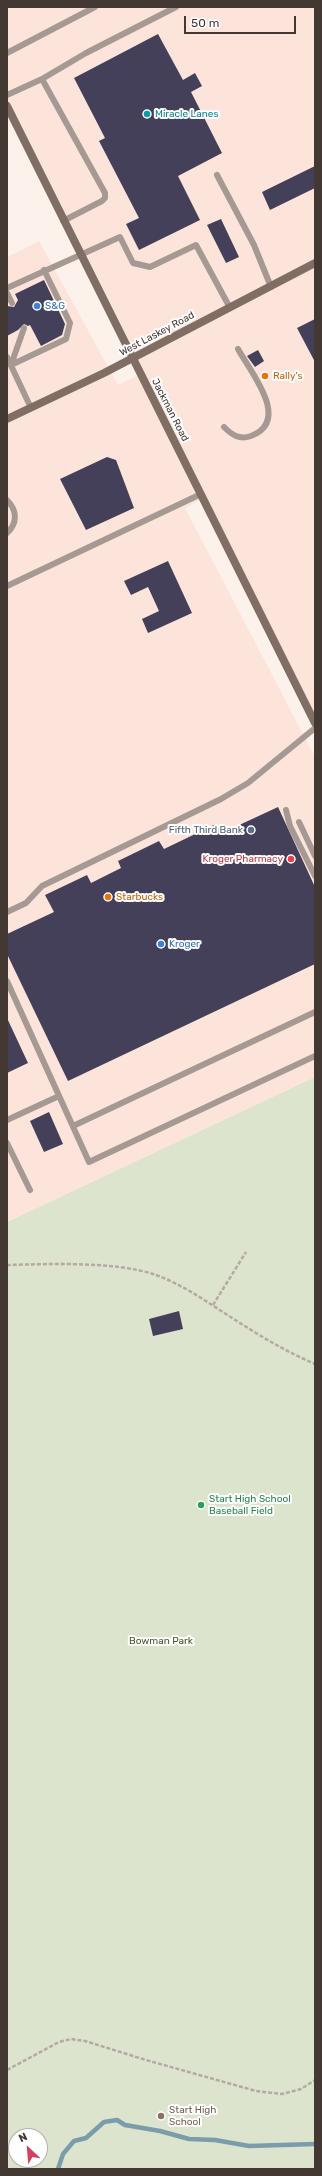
<!DOCTYPE html>
<html>
<head>
<meta charset="utf-8">
<style>
  body { margin:0 }
  #map { position:relative; width:322px; height:2176px; overflow:hidden; background:#fdf1ec; font-family:Rubik,sans-serif }
  canvas { display:block }
  .frame { position:absolute; inset:0; border:8px solid #443833; pointer-events:none }
  .north { position:absolute; left:8px; top:2128px; width:40px; height:40px; box-sizing:border-box; background:#fff; border:1px solid #b4afad; border-radius:50%; rotate:334deg; font-size:11px; font-weight:700; line-height:16px; text-align:center; color:#443833 }
  .north::after { content:''; display:block; margin:auto; width:14px; height:18px; background:#d24260; clip-path:polygon(50% 0,100% 100%,50% 72%,0 100%) }
  .scale { position:absolute; left:184px; top:16px; width:112px; height:18px; box-sizing:border-box; border:2px solid #443833; border-top:0; padding-left:5px; font-size:12px; line-height:14px; white-space:nowrap; color:#443833; -webkit-text-stroke:3px #fff; paint-order:stroke }
</style>
</head>
<body>
<div id="map">
<canvas width="322" height="2176"></canvas>
<div class="frame"></div>
<div class="north">N</div>
<div class="scale">50 m</div>
</div>
<script>
const g = document.querySelector('canvas').getContext('2d');
g.lineJoin = 'round';
function fill(path, color) {
  g.fillStyle = color;
  g.fill(path, 'evenodd');
}
function strokePath(path, color, width, dash) {
  g.strokeStyle = color;
  g.lineWidth = width;
  g.lineCap = dash ? 'butt' : 'round';
  g.setLineDash(dash || []);
  g.stroke(path);
}
function write(font, color, halo, rows, align = 'center') {
  g.font = font + ' Rubik,sans-serif';
  g.lineWidth = 4;
  g.setLineDash([]);
  g.textBaseline = 'middle';
  g.strokeStyle = halo;
  g.fillStyle = color;
  for (const [text, x, y, turn = 0] of rows) {
    g.save();
    g.translate(x, y);
    g.rotate((+turn || 0) * Math.PI / 180);
    g.textAlign = isNaN(turn) ? turn : align;
    if (halo) g.strokeText(text, 0, 0);
    g.fillText(text, 0, 0);
    g.restore();
  }
}
fill(new Path2D(`
  M 7,7 L 315,7 L 315,723 L 202,499 L 185,508 L 315,757 L 315,1077 L 7,1222 L 7,257 L 39,241 L 118,385 L 140,374 L 7,107 Z`), '#fce4da');
fill(new Path2D(`
  M 315,1077 L 315,2169 L 7,2169 L 7,1222 ZM 16,2136 L 40,2136 L 40,2160 L 16,2160 Z`), '#dce4cd');
strokePath(new Path2D(`
  M 58,2169 L 63,2154 L 74,2141 L 86,2138 L 104,2122 L 117,2120 L 125,2125 L 160,2131 L 189,2139 L 215,2140 L 249,2146 L 315,2144`), '#7a9cab', 4.5);
fill(new Path2D(`
  M 158,34 L 183,80 L 195,73 L 202,86 L 191,92 L 222,153 L 178,176 L 200,220 L 139,250 L 126,224 L 139,218 L 99,141 L 105,138 L 74,78 Z
  M 315,166 L 315,188 L 270,210 L 262,192 Z
  M 221,219 L 239,257 L 226,263 L 207,225 Z
  M 44,280 L 65,324 L 62,335 L 41,346 L 30,325 L 28,326 L 24,324 L 18,330 L 7,336 L 7,306 L 14,307 L 18,300 L 15,294 Z
  M 315,319 L 315,362 L 297,328 Z
  M 258,350 L 264,361 L 255,367 L 247,356 Z
  M 107,457 L 116,460 L 134,508 L 86,530 L 60,479 Z
  M 168,561 L 192,613 L 148,633 L 142,619 L 159,611 L 148,587 L 131,595 L 124,581 Z
  M 278,807 L 315,887 L 315,964 L 68,1081 L 7,954 L 7,934 L 54,912 L 45,895 L 87,875 L 91,883 L 121,868 L 118,861 L 159,841 L 164,849 L 216,824 L 222,833 Z
  M 7,1018 L 28,1063 L 7,1073 Z
  M 49,1112 L 63,1144 L 44,1152 L 30,1121 Z
  M 179,1311 L 183,1329 L 153,1336 L 149,1319 Z`), '#44405a');
strokePath(new Path2D(`
  M 7,1265 C 49,1264 116,1261 156,1275 C 189,1287 218,1310 248,1328 C 270,1342 292,1354 315,1364
  M 213,1305 L 246,1252
  M 7,2070 L 59,2042 L 71,2039 L 85,2041 L 146,2060 L 256,2091 L 282,2094 L 301,2089 L 315,2080`), '#b5a9a4', 2.5, [4, 2]);
strokePath(new Path2D(`
  M 7,53 L 95,7
  M 42,79 L 105,193 L 105,198 L 102,201 L 63,221
  M 7,95 L 42,79 L 86,53 L 176,7
  M 217,175 L 254,245 L 271,287
  M 7,288 L 120,237 L 133,263 L 150,267 L 196,245 L 229,306
  M 7,293 L 12,303
  M 7,357 L 31,408
  M 11,365 L 66,339 L 70,323 L 44,270
  M 11,365 L 24,328
  M 224,427 C 232,435 239,440 251,436 C 292,421 250,371 238,349
  M 7,500 C 17,510 18,523 7,533
  M 7,586 L 201,494
  M 286,810 L 290,826 L 315,876
  M 299,822 L 315,856
  M 7,912 L 26,903 L 42,886 L 221,799 L 248,783 L 315,728
  M 7,981 L 89,1162 L 315,1056
  M 7,1120 L 59,1096
  M 73,1126 L 315,1012
  M 7,1143 L 30,1190`), '#a69993', 6);
strokePath(new Path2D(`
  M 7,106 L 315,723
  M 7,419 L 104,373 L 315,263`), '#806e65', 8);
for (const [x, y, r, color] of [
  [147,114,4,"#0f9aa8"],
  [37,306,4,"#3f7fe0"],
  [265,376,4,"#e8710a"],
  [251,830,4,"#5c6f8a"],
  [291,859,4,"#e0444e"],
  [108,897,4,"#e8710a"],
  [161,944,4,"#3f7fe0"],
  [201,1505,4,"#2e9e5b"],
  [161,2116,4,"#8d6e63"]
]) {
  const dot = new Path2D();
  dot.arc(x, y, r, 0, 2 * Math.PI);
  g.fillStyle = color;
  g.fill(dot);
  strokePath(dot, '#fff', 1.5);
}
write('10px', '#0d838f', '#fff', [
  ["Miracle Lanes",155,114]
], 'left');
write('10px', '#366cbe', '#fff', [
  ["S&G",45,306],
  ["Kroger",169,944]
], 'left');
write('10px', '#443833', '#fff', [
  ["West Laskey Road",157,334,-28],
  ["Jackman Road",170,410,63]
]);
write('10px', '#c56008', '#fff', [
  ["Rally's",273,376],
  ["Starbucks",116,897]
], 'left');
write('10px', '#4e5e75', '#fff', [
  ["Fifth Third Bank",243,830]
], 'right');
write('10px', '#be3a42', '#fff', [
  ["Kroger Pharmacy",283,859]
], 'right');
write('10px', '#27864d', '#fff', [
  ["Start High School",209,1499],
  ["Baseball Field",209,1511]
], 'left');
write('10px', '#495626', '#fff', [
  ["Bowman Park",161,1641]
]);
write('10px', '#785e54', '#fff', [
  ["Start High",169,2110],
  ["School",169,2122]
], 'left');
</script>
</body>
</html>
